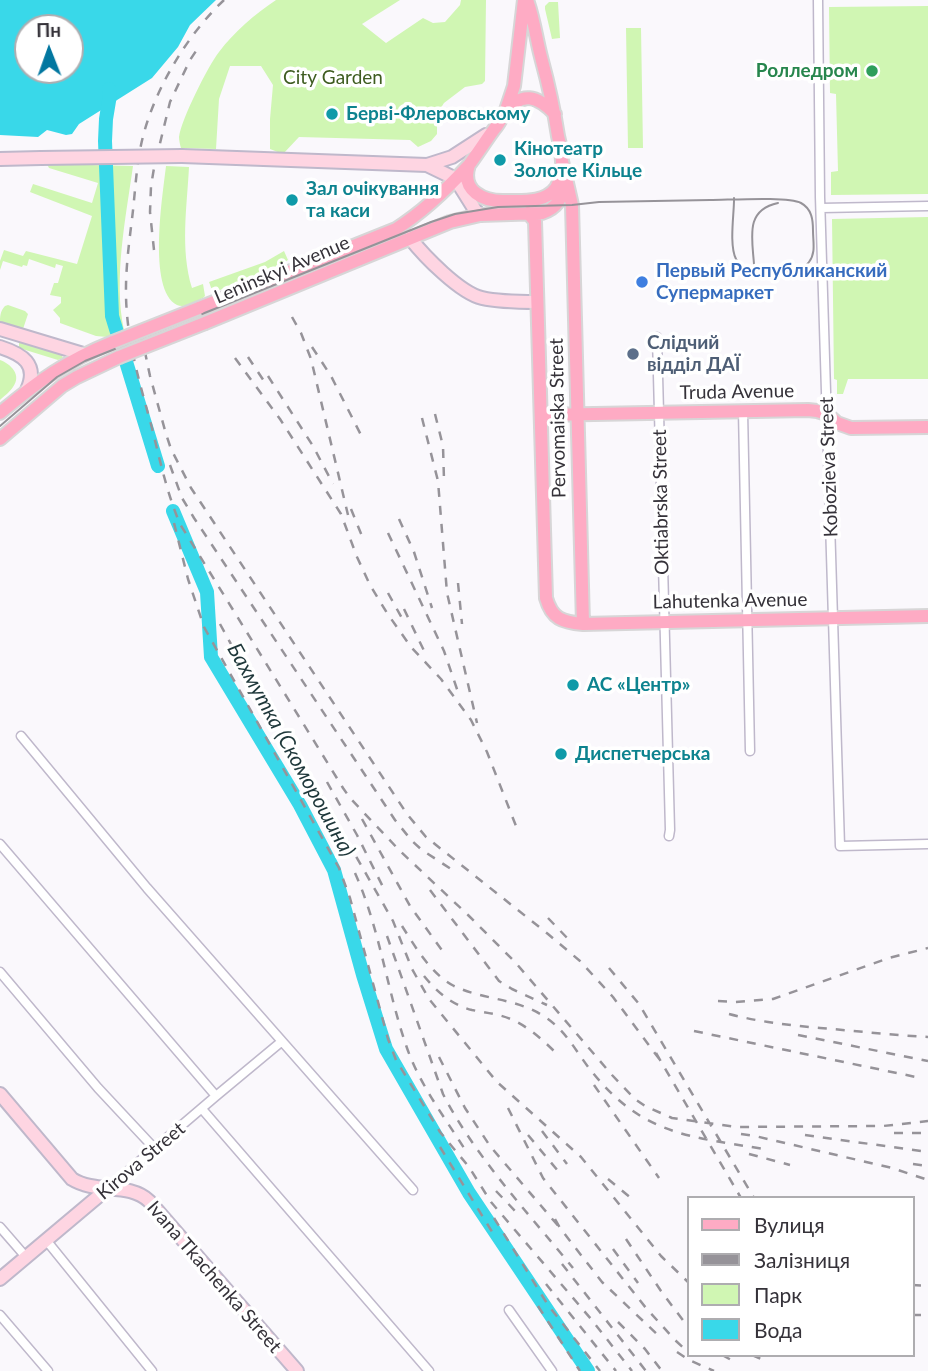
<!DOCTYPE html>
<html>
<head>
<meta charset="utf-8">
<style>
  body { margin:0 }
  #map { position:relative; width:928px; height:1371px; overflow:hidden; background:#faf8fc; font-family:Lato,sans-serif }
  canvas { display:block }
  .legend { position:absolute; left:687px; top:1196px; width:228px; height:161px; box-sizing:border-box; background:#fff; border:2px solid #aeadb0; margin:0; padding:9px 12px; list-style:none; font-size:21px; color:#353239 }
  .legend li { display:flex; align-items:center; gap:14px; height:35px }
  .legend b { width:35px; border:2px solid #aeadb0 }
  .north { position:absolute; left:14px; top:14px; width:70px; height:70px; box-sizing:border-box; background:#fff; border:2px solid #aeadb0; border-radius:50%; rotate:359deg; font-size:19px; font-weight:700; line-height:28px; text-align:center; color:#353239 }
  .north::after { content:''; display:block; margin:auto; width:24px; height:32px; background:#0277a0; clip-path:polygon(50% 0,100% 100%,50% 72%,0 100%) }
</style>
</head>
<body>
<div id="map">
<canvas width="928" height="1371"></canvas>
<ul class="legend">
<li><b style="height:9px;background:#feabc4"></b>Вулиця</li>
<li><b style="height:9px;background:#969399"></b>Залізниця</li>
<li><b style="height:19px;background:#d0f6b3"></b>Парк</li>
<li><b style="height:19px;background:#39d8e9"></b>Вода</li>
</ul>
<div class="north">Пн</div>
</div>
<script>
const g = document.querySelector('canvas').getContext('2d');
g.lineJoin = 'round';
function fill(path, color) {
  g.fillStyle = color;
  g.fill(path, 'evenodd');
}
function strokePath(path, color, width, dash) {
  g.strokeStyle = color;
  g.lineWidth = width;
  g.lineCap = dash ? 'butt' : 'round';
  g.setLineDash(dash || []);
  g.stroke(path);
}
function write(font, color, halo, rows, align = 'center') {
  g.font = font + ' Lato,sans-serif';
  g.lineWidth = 7;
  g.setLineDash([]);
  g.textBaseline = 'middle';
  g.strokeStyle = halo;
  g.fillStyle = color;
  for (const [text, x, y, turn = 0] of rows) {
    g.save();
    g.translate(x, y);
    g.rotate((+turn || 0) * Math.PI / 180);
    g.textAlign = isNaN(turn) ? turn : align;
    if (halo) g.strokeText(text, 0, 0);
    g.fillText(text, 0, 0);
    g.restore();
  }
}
fill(new Path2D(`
  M 276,0 L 400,0 L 362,24 L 386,43 L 423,18 L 433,23 L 445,22 L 460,5 L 461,0 L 486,0 L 485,81 L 482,84 L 465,87 L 444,103 L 437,114 L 437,134 L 431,141 L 418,147 L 410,140 L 299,137 L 283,154 L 270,149 L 270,119 L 273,85 L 261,66 L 230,66 L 219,99 L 216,149 L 181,148 C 180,145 179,140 179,137 C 181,120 208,66 219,52 C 234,32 255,14 276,0 Z
  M 549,2 L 558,2 L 560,38 L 552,39 L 545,9 L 545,6 Z
  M 928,6 L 928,194 L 831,195 L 831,172 L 838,171 L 836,94 L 830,93 L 829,7 Z
  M 626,28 L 641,28 L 643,148 L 628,148 Z
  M 47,164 L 133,166 C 126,217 113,279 124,330 L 107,337 L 96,336 L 60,323 L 60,318 L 53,310 L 61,303 L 61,297 L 50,295 L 54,283 L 58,283 L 63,266 L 56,264 L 55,268 L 29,259 L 27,266 L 23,265 L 22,267 L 3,261 L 0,270 L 0,261 L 4,250 L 23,256 L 26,251 L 77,264 L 92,216 L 30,192 L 33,184 L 92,203 L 98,183 L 49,168 Z
  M 166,166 L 189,167 C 187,207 180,249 192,288 L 203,284 L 205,296 L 203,298 C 196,301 185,309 177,305 C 147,290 163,193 166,166 Z
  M 928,217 L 928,379 L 848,379 L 843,394 L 837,394 L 837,380 L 834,379 L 832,219 Z
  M 284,251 L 288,260 L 282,264 L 213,293 L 209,282 L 265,262 Z
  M 8,305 L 25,311 L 28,314 L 23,329 L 21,330 L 0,323 C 0,317 0,311 5,306 Z
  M 22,341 L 61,354 L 63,358 L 58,360 L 19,348 L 19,343 Z
  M 0,360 C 11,364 22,375 13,387 C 10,392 4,396 0,400 Z`), '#d0f6b3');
fill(new Path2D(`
  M 0,0 L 216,0 L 190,25 L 178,47 L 152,78 L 79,124 L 72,134 L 66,135 L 47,130 L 38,137 L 0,135 ZM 28,28 L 70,28 L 70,70 L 28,70 Z`), '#39d8e9');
strokePath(new Path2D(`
  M 109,89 L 110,95 L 106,119 L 105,141 L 112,316 L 158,466
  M 173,511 L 207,592 L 211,657 L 300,805 L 334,870 L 363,975 L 386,1049 L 469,1193 L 588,1371`), '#39d8e9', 14);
const street = new Path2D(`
  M 818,0 L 820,197 L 840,846 L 928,844
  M 821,208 L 928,206
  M 657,337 L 670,830 L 669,836
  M 743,411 L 750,751
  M 21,736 L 147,888 L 413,1190
  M 0,844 L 216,1096
  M 0,972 L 98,1088 L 155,1149
  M 202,1109 L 429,1371
  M 107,1189 L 216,1096 L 281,1042
  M 0,1227 L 26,1257
  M 46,1240 L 152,1371
  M 509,1310 L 552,1371
  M 0,1315 L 48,1371`);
const secondary = new Path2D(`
  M 182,156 L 427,165 L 452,157 L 486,135
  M 0,159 L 41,158
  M 427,165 L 456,179 L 474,192
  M 460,186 L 475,210 L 480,215
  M 410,238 C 424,256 460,293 482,298 C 499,302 519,302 537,302
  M 0,329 L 83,354
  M 0,347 C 22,354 39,364 27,390
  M 0,1094 L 72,1179 C 96,1194 129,1182 149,1201 L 297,1371
  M 0,1279 L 107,1189`);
const primary = new Path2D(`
  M 527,0 C 534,19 536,38 541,57 C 548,83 554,109 558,136 C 560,144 562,153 562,162 C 562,171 561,180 556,188 C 545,203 523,201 506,201 C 484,202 460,191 469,165 C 478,153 486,140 495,128 C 499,124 501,118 504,114 C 521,90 538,96 555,114
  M 506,110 L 514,86 L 524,0
  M 562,161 L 572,205 L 583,624
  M 528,213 L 535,221 L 546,598 C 552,619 562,622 583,624 L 928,616
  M 199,308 L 396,229 C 423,212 447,189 469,165
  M 205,323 L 450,222 L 480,215 L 542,213 C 557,208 563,198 563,183
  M 0,413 C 38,381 66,361 113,342
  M 541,415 L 808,410 L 817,411 L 827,414 L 837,423 L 851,428 L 928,427
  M 0,439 L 62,386 L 77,377 L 119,357`);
strokePath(street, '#bfb8cb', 11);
strokePath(secondary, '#bfb8cb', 16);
strokePath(primary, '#d7d6d7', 16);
strokePath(street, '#fff', 8);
strokePath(secondary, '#fed5e2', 12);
strokePath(primary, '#feabc4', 12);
strokePath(new Path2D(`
  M 754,264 C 752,237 745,210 778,203
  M 0,426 L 57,377 L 85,361 L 431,222 L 455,214 L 498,207 L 572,205 L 599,202 L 710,200 C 729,200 788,196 801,203 C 812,209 813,220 813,231 C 813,242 816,253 809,262 C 800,274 760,275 748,269 C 743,267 738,263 736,259 C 729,245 734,215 734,200 L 734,198`), '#969399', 2);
strokePath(new Path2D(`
  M 224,0 C 186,36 152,93 141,145 C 136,169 135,195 132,219 C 128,251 124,282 127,314 C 130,352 142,391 152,428 C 160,461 167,493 180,524 L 343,788 L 350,798 L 400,851 L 468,915 L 515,962 L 612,1075 L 635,1099 L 645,1106 L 672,1118 L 737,1127 L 883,1126 L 928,1121
  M 154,250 L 150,212 L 151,186 L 154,168 L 170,102 L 190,60 L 198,48
  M 292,317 L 301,333 L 311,359 L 348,515
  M 141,333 L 150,376 L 166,434 L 171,449 L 191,488 L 407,814 L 426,837 L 548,934 L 580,961 L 613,997 L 660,1060
  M 312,347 L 331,376 L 361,435
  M 248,357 L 268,387
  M 235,358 L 280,419 L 341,514 L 357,557 L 370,585 L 387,613 L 411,647 L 441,679 L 471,720 L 487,752 L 516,826
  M 268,376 L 313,446 L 333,484
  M 435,414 L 443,446 L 444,480
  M 422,418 L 438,481 L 447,593 L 477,723
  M 170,465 L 182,498 L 194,518 L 395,820 L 412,841 L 422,850 L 454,871
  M 351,509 L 364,541
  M 399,519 L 414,552 L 432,608
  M 174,523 L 188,579 L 204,627 L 339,868 L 350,898 L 388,1039 L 396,1060 L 440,1132 L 469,1167 L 491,1202 L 591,1319 L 632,1371
  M 388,533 L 444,651 L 459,695
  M 458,583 L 462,624
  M 388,593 L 403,620
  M 404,609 L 427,657
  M 220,624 L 266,708 L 298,755 L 393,921 L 412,969 L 429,999 L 497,1082 L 581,1157 L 661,1256 L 688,1282
  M 327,782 L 357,835 L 383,887
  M 362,819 L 410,906 L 444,953
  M 355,873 C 380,929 387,991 407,1048 C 420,1085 445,1118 466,1151
  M 430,890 L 499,981 L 512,989 L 547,1005
  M 548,918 L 571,942
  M 402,926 C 416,948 431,974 454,986 C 483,1000 517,998 545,1017 C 567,1031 577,1054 593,1073 C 643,1135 691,1137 764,1149
  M 387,936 L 443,1094 C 474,1155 529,1214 573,1268
  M 609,968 L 639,1004 L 754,1198
  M 424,976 C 437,992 452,1005 472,1010 C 487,1013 501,1014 515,1021 C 531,1029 545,1042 558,1055
  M 718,1001 L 735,1002 L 773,999 L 889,958 L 928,948
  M 729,1014 C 759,1022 789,1025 820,1028 C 856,1031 892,1035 928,1037
  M 694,1031 L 916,1077
  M 798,1035 L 928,1061
  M 656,1053 L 741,1198
  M 439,1057 L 465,1108 L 490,1146 L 560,1228
  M 594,1085 L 659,1178
  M 508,1108 L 543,1178 L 646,1308 L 675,1340 L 688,1352
  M 542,1131 L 567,1164
  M 894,1133 L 928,1133
  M 741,1134 L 755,1136 L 892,1168 L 928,1180
  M 528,1135 L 558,1171
  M 805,1135 L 928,1152
  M 440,1147 L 494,1235
  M 749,1154 L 790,1165
  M 913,1164 L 928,1166
  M 608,1179 L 631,1198
  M 496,1191 L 518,1214
  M 494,1218 L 548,1305 L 600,1371
  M 555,1219 L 560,1228 L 602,1282 L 660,1337
  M 626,1239 L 661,1291 L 688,1327
  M 613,1249 L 638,1283
  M 562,1264 L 646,1371
  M 546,1284 L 616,1371
  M 912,1285 L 928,1286
  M 538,1306 L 580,1371
  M 912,1315 L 928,1315
  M 618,1322 L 645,1349 L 662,1371
  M 677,1352 L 689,1360 L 714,1371
  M 722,1355 L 735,1362
  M 752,1355 L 766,1361`), '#969399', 2.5, [9, 9]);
const secondaryBridge = new Path2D(`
  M 41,158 L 182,156`);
const primaryBridge = new Path2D(`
  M 113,342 L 199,308
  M 119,357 L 205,323`);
strokePath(secondaryBridge, '#bfb8cb', 16, []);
strokePath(primaryBridge, '#d7d6d7', 16, []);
strokePath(secondaryBridge, '#fed5e2', 12);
strokePath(primaryBridge, '#feabc4', 12);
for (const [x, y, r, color] of [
  [872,71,7,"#2e9e5b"],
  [332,114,7,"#0f9aa8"],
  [500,160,7,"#0f9aa8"],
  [292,200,7,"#0f9aa8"],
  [642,282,7,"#3f7fe0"],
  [633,354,7,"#5c6f8a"],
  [573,685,7,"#0f9aa8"],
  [561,754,7,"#0f9aa8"]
]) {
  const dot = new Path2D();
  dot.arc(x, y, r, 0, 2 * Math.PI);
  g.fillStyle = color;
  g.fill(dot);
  strokePath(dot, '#fff', 2.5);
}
write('bold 19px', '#27864d', '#fff', [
  ["Ролледром",858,71]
], 'right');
write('19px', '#3e5c20', '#fff', [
  ["City Garden",333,78]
]);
write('bold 19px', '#0d838f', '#fff', [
  ["Берві-Флеровському",346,114],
  ["Кінотеатр",514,149],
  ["Золоте Кільце",514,171],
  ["Зал очікування",306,189],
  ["та каси",306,211],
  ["АС «Центр»",587,685],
  ["Диспетчерська",575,754]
], 'left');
write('19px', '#353239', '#fff', [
  ["Leninskyi Avenue",282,270,-23],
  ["Truda Avenue",737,392,-1],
  ["Pervomaiska Street",558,418,-91],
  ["Kobozieva Street",829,467,-92],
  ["Oktiabrska Street",661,502,-91],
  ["Lahutenka Avenue",730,601,-1],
  ["Kirova Street",141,1161,-40],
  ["Ivana Tkachenka Street",214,1277,49]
]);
write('bold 19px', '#366cbe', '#fff', [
  ["Первый Республиканский",656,271],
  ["Супермаркет",656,293]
], 'left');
write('bold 19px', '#4e5e75', '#fff', [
  ["Слідчий",647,343],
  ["відділ ДАЇ",647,365]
], 'left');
write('italic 21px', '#1e373a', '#fff', [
  ["Бахмутка (Скоморошина)",291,750,61]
]);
</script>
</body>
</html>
